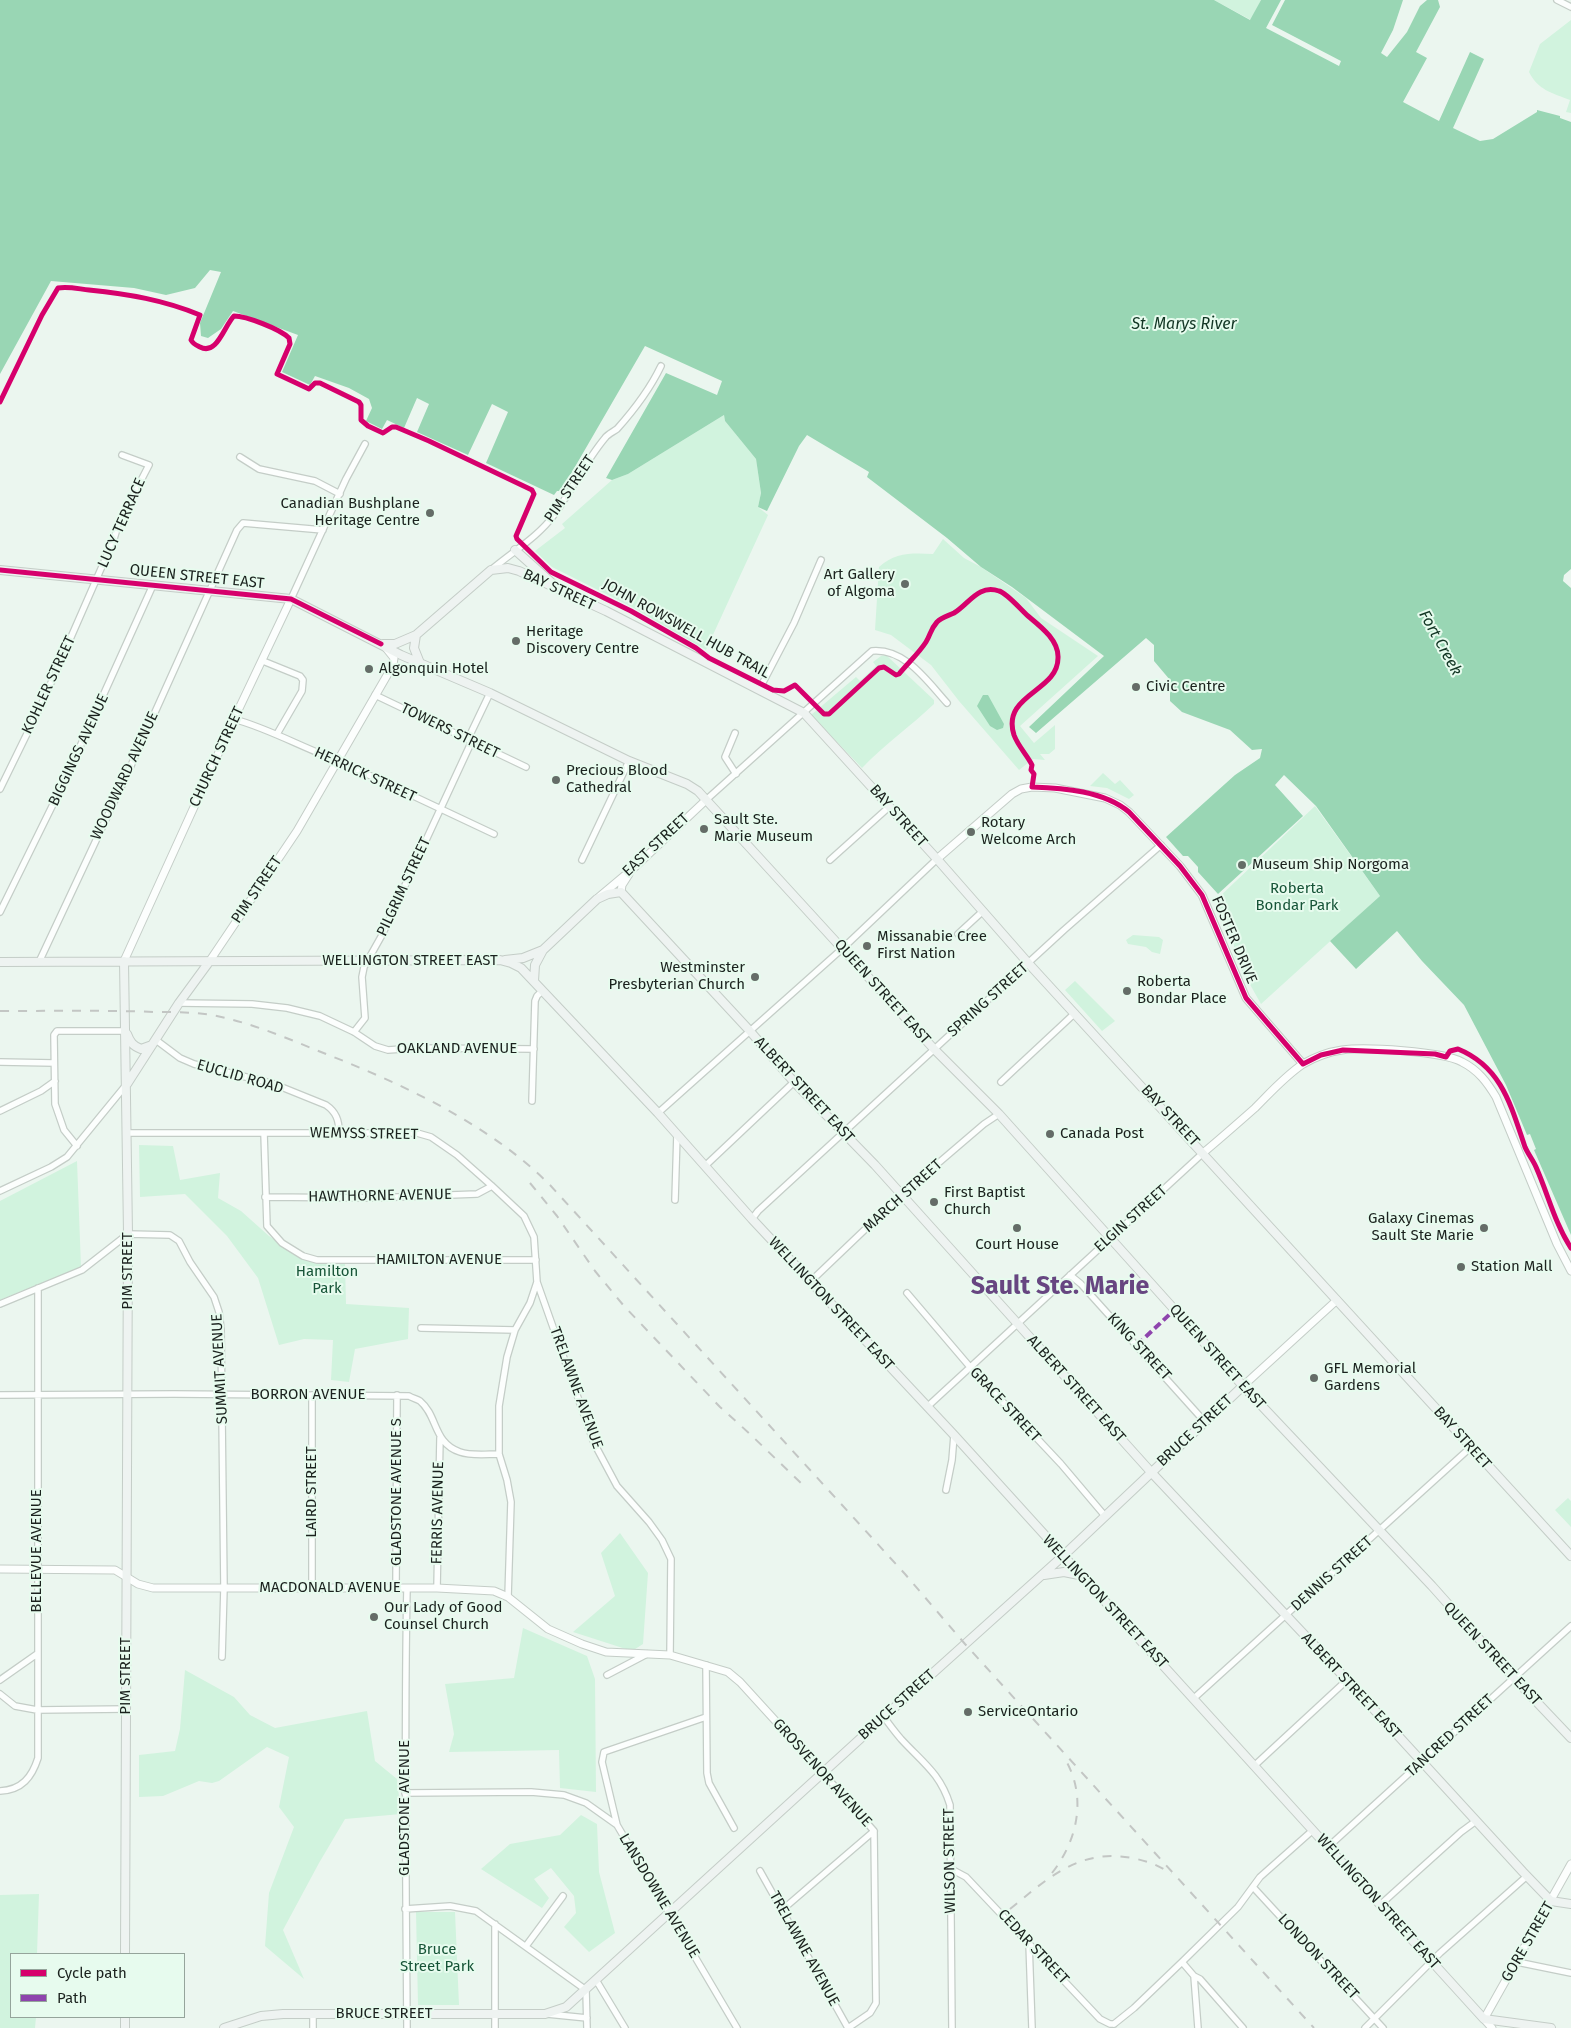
<!DOCTYPE html>
<html>
<head>
<meta charset="utf-8">
<style>
  body { margin:0 }
  #map { position:relative; width:1571px; height:2028px; overflow:hidden; background:#ebf6ef; font-family:"Fira Sans",sans-serif }
  canvas { display:block }
  .legend { position:absolute; left:10px; top:1953px; width:175px; height:65px; box-sizing:border-box; background:#e7fbee; border:1px solid #95a49b; margin:0; padding:6px 9px; list-style:none; font-size:15px; color:#1b221e }
  .legend li { display:flex; align-items:center; gap:10px; height:25px }
  .legend b { width:25px; border:1px solid #95a49b }
</style>
</head>
<body>
<div id="map">
<canvas width="1571" height="2028"></canvas>
<ul class="legend">
<li><b style="height:6px;background:#d6006c"></b>Cycle path</li>
<li><b style="height:6px;background:#8e44ad"></b>Path</li>
</ul>
</div>
<script>
const g = document.querySelector('canvas').getContext('2d');
g.lineJoin = 'round';
function fill(path, color) {
  g.fillStyle = color;
  g.fill(path, 'evenodd');
}
function strokePath(path, color, width, dash) {
  g.strokeStyle = color;
  g.lineWidth = width;
  g.lineCap = dash ? 'butt' : 'round';
  g.setLineDash(dash || []);
  g.stroke(path);
}
function write(font, color, halo, rows, align = 'center') {
  g.font = font + ' "Fira Sans",sans-serif';
  g.lineWidth = 4;
  g.setLineDash([]);
  g.textBaseline = 'middle';
  g.strokeStyle = halo;
  g.fillStyle = color;
  for (const [text, x, y, turn = 0] of rows) {
    g.save();
    g.translate(x, y);
    g.rotate((+turn || 0) * Math.PI / 180);
    g.textAlign = isNaN(turn) ? turn : align;
    if (halo) g.strokeText(text, 0, 0);
    g.fillText(text, 0, 0);
    g.restore();
  }
}
fill(new Path2D(`
  M 1214,0 L 1261,0 L 1251,20 Z
  M 1571,20 L 1571,113 L 1566,112 L 1570,100 C 1552,93 1538,90 1529,72 L 1540,44 Z
  M 724,415 L 725,421 L 756,459 L 761,493 L 758,507 L 768,515 L 706,650 L 632,607 L 552,567 L 535,551 L 565,528 L 562,524 L 612,480 L 628,474 Z
  M 943,539 L 964,558 L 981,567 L 1026,598 L 1041,618 L 1098,656 L 1020,726 L 1034,743 L 1055,725 L 1055,749 L 1049,754 L 1040,754 L 1045,760 L 1033,759 L 1019,770 L 959,701 L 931,665 L 891,635 L 875,630 L 879,567 C 895,552 913,553 933,554 Z
  M 886,655 L 934,700 L 934,704 C 911,726 885,744 862,768 L 811,715 L 856,677 L 860,681 L 876,666 L 873,662 L 881,656 Z
  M 1103,773 L 1115,784 L 1120,780 L 1134,795 L 1129,799 L 1107,788 L 1090,786 Z
  M 1315,806 L 1380,896 L 1261,1004 L 1234,956 L 1234,944 L 1216,900 Z
  M 1133,935 L 1159,937 L 1163,940 L 1160,954 L 1152,952 L 1146,947 L 1128,944 L 1126,940 Z
  M 1075,981 L 1115,1021 L 1102,1031 L 1065,990 Z
  M 139,1145 L 173,1146 L 180,1180 L 220,1173 L 218,1198 L 241,1211 L 269,1236 L 306,1260 L 345,1263 L 346,1304 L 409,1308 L 408,1339 L 355,1349 L 349,1382 L 331,1380 L 333,1340 L 304,1339 L 279,1345 L 258,1278 L 227,1236 L 185,1194 L 140,1197 Z
  M 77,1161 L 81,1267 L 0,1300 L 0,1201 Z
  M 1568,1498 L 1571,1501 L 1571,1527 L 1555,1510 Z
  M 620,1533 L 648,1573 L 643,1644 L 632,1651 L 573,1632 L 615,1596 L 601,1553 Z
  M 523,1628 L 587,1656 L 595,1679 L 596,1792 L 560,1788 L 559,1750 L 449,1752 L 454,1734 L 445,1684 L 514,1678 Z
  M 185,1670 L 234,1697 L 250,1715 L 275,1728 L 367,1711 L 375,1761 L 397,1779 L 401,1814 L 345,1819 L 319,1863 L 283,1930 L 304,1979 L 265,1946 L 269,1893 L 294,1827 L 279,1807 L 289,1757 L 267,1747 L 219,1781 L 212,1783 L 199,1781 L 163,1796 L 139,1797 L 139,1755 L 175,1751 L 180,1729 Z
  M 581,1815 L 597,1824 L 599,1872 L 615,1933 L 589,1952 L 564,1927 L 576,1913 L 574,1896 L 551,1868 L 534,1879 L 549,1898 L 542,1908 L 481,1869 L 510,1844 L 560,1835 Z
  M 39,1894 L 37,1954 L 11,1954 L 11,2017 L 36,2017 L 35,2028 L 0,2028 L 0,1895 Z
  M 416,1912 L 455,1912 L 459,2005 L 418,2005 Z`), '#d1f3de');
fill(new Path2D(`
  M 0,0 L 1214,0 L 1250,20 L 1261,0 L 1403,0 L 1393,30 L 1381,53 L 1387,57 L 1407,32 L 1420,6 L 1427,0 L 1438,0 L 1440,7 L 1416,52 L 1427,58 L 1403,102 L 1439,121 L 1470,52 L 1484,59 L 1453,128 L 1480,141 L 1493,139 L 1537,112 L 1537,110 L 1560,116 L 1560,118 L 1571,122 L 1571,569 L 1564,575 L 1563,581 L 1571,588 L 1571,1235 L 1534,1150 L 1536,1149 L 1530,1134 L 1527,1135 L 1506,1085 L 1464,1005 L 1422,961 L 1397,931 L 1356,969 L 1330,941 L 1380,896 L 1316,806 L 1284,775 L 1275,785 L 1303,816 L 1218,894 L 1198,872 L 1198,867 L 1188,856 L 1183,856 L 1166,837 L 1235,775 L 1260,758 L 1262,749 L 1252,750 L 1230,730 L 1182,712 L 1170,701 L 1170,680 L 1154,661 L 1154,645 L 1146,638 L 1036,733 L 1029,727 L 1104,656 L 1012,587 L 981,567 L 947,538 L 867,477 L 869,472 L 807,435 L 799,446 L 767,511 L 758,507 L 761,493 L 756,459 L 725,421 L 724,415 L 628,474 L 612,480 L 606,478 L 666,373 L 717,395 L 722,381 L 645,346 L 561,491 L 557,491 L 554,495 L 486,463 L 508,412 L 492,404 L 468,455 L 417,432 L 429,404 L 417,398 L 404,428 L 387,420 L 382,429 L 366,421 L 372,408 L 369,399 L 349,388 L 315,376 L 310,385 L 282,372 L 298,335 L 233,311 L 221,329 L 208,338 L 201,336 L 200,323 L 221,272 L 210,270 L 195,288 L 166,295 L 134,288 L 51,281 L 0,374 Z
  M 983,695 L 988,695 L 1004,724 L 1003,728 L 997,730 L 990,726 L 977,706 Z`), '#99d6b4');
fill(new Path2D(`
  M 1281,0 L 1285,0 L 1272,25 L 1341,61 L 1339,66 L 1266,28 Z`), '#ebf6ef');
const minor = new Path2D(`
  M 1557,0 L 1571,7
  M 240,457 L 259,469 L 315,481 L 340,494
  M 491,570 C 512,552 538,537 554,515 C 572,490 585,462 605,438 C 608,434 613,432 617,429 C 634,410 650,389 661,366
  M 291,599 L 346,479 L 365,444
  M 263,661 L 300,676 L 303,680 L 302,691 L 277,734
  M 759,690 L 794,623 L 821,560
  M 375,695 L 526,767
  M 234,719 C 270,729 303,748 339,761 L 494,834
  M 735,733 L 725,757 L 736,774
  M 468,739 L 490,693
  M 0,789 L 43,701 L 114,539 L 118,525 L 149,465 L 122,455
  M 706,800 L 872,651 C 905,648 927,681 947,703
  M 582,860 L 629,761
  M 830,860 L 889,807
  M 0,912 L 64,782 L 153,585
  M 958,934 L 983,911
  M 39,962 L 129,770 L 237,530 L 243,523 L 323,530
  M 179,1003 L 252,1004 L 287,1008 L 320,1016 L 354,1032 L 375,1046 L 388,1050 L 416,1048 L 534,1049
  M 354,1032 L 365,1018 L 362,977 L 364,967 L 382,935 L 471,743
  M 156,1040 L 180,1058 L 194,1064 L 274,1084 L 326,1105 C 336,1112 339,1120 339,1132
  M 0,1062 L 54,1063
  M 1001,1082 L 1075,1013
  M 532,1101 L 535,1001 L 537,996 L 542,991
  M 0,1111 L 41,1091 L 55,1081
  M 658,1113 L 843,948 L 937,859
  M 128,1133 L 417,1133 L 431,1137 L 457,1155 L 492,1186 L 524,1216 L 534,1237 L 537,1282 L 530,1303 L 515,1330 L 507,1357 L 499,1406 L 499,1454 L 507,1480 L 511,1502 L 508,1597
  M 264,1133 L 267,1226 L 282,1243 L 303,1256 L 317,1260 L 536,1260
  M 77,1146 L 64,1130 L 55,1104 L 54,1035 L 57,1031 L 126,1031
  M 705,1166 L 794,1082
  M 0,1191 L 51,1167 L 67,1157 L 126,1085
  M 265,1197 L 371,1198 L 477,1194 L 492,1186
  M 675,1200 L 677,1134
  M 752,1219 L 758,1211 L 1064,930 L 1161,845
  M 1070,1275 L 1081,1284 L 1205,1422
  M 537,1282 L 594,1443 L 617,1486 L 649,1522 L 662,1540 L 671,1559 L 670,1655
  M 810,1282 L 901,1195 L 984,1124 L 999,1114
  M 907,1293 L 970,1367 L 1061,1464 L 1105,1516
  M 0,1304 L 82,1270 L 128,1234 L 170,1235 L 179,1241 L 190,1262 L 214,1297 L 219,1312 L 221,1329 L 224,1588 L 222,1657
  M 421,1328 L 515,1330
  M 0,1395 L 174,1394 L 409,1396 C 412,1398 417,1399 420,1401 C 438,1416 433,1443 460,1452 C 471,1456 487,1454 499,1454
  M 312,1395 L 312,1588
  M 927,1407 L 1203,1153
  M 946,1490 L 952,1460 L 954,1435
  M 396,1588 L 397,1395
  M 437,1588 L 440,1438
  M 706,1665 L 707,1773 L 709,1783 L 734,1828
  M 607,1675 L 647,1654
  M 0,1680 L 37,1654
  M 0,1694 L 15,1706 L 37,1710 L 126,1709
  M 1193,1699 L 1471,1447
  M 884,1717 C 889,1724 895,1732 901,1739 C 922,1762 940,1773 950,1805 L 952,2028
  M 1254,1766 L 1347,1680
  M 823,1773 L 874,1831 L 876,2003 L 870,2013 L 848,2028
  M 0,1791 C 22,1790 32,1777 38,1758 L 38,1288
  M 405,1793 L 531,1792 L 564,1795 L 586,1803 L 617,1825 L 737,2028
  M 617,1825 L 602,1762 L 604,1752 L 706,1717
  M 1328,1847 L 1571,1626
  M 951,1869 L 966,1877 L 1100,2019 L 1110,2024 L 1114,2024
  M 760,1871 L 848,2028
  M 1253,1887 L 1383,2028
  M 1380,1905 L 1461,1832 L 1476,1821
  M 405,1909 L 450,1906 L 476,1911 L 586,1990 L 587,2028
  M 782,1910 L 874,1831
  M 1029,1943 L 1032,2028
  M 526,1946 L 563,1896
  M 1182,1962 L 1194,1976 L 1200,1979 L 1243,2028
  M 1517,1962 L 1571,1973
  M 1194,1976 L 1198,2028
  M 596,1980 L 625,2028
  M 547,2014 L 587,2018
  M 313,2015 L 313,2028
  M 1114,2024 L 1134,2008 L 1182,1962 L 1238,1907 L 1260,1877 L 1313,1830
  M 407,2028 C 406,1881 404,1735 407,1588
  M 495,2028 L 495,1924
  M 1365,2028 L 1440,1953 L 1527,1876`);
const tertiary = new Path2D(`
  M 937,859 L 1012,794 L 1021,789 L 1032,787 L 1055,788 L 1105,798 L 1120,805 L 1129,812 L 1180,866 L 1202,895 L 1246,998 L 1303,1064
  M 621,892 L 622,885 L 629,874
  M 599,897 L 636,866 L 706,800
  M 124,961 L 234,719 L 291,599
  M 209,962 L 297,831 L 393,665 L 394,658 L 386,648
  M 1203,1153 C 1221,1138 1238,1123 1255,1108 C 1270,1093 1285,1076 1303,1064 C 1315,1057 1328,1052 1342,1050 C 1365,1047 1442,1051 1462,1062 C 1478,1070 1487,1082 1496,1097 L 1557,1244 L 1571,1271
  M 1243,1386 L 1337,1300
  M 0,1569 L 115,1570 L 138,1584 L 153,1588 L 437,1588 L 494,1591 L 508,1597 L 548,1629 L 582,1644 L 606,1652 L 670,1655 L 728,1672 L 740,1682 L 823,1773
  M 1492,2028 L 1484,2019 L 1571,1864`);
const secondary = new Path2D(`
  M 515,550 L 553,584
  M 0,570 L 291,599 L 401,655 L 490,693 L 629,761 L 687,784 L 698,791 L 934,1049 L 999,1114 L 1243,1386 L 1432,1586 L 1513,1677 L 1571,1738
  M 416,635 L 414,648 L 420,663
  M 383,644 L 395,644 L 416,635 L 491,570 L 508,568 L 519,571 L 606,611 L 804,713 L 937,859 L 1029,964 L 1571,1556
  M 505,960 L 523,958 L 543,950 L 597,899 L 608,894 L 621,892 L 749,1030 L 794,1082 L 875,1165 L 1151,1472 L 1347,1680 L 1523,1872 L 1551,1901 L 1571,1904
  M 124,961 L 128,1234 L 125,1954
  M 0,962 L 500,960 L 511,963 L 521,968 L 658,1113 L 752,1219 L 954,1435 L 1484,2019 L 1551,2028
  M 534,981 L 535,965 L 543,950
  M 127,1034 C 130,1042 133,1046 141,1049 L 152,1045
  M 127,1084 L 179,1003 L 209,962
  M 1044,1575 L 1064,1572 L 1079,1575
  M 125,2028 L 125,2017
  M 224,2028 L 261,2016 L 283,2014 L 545,2014 L 566,2007 L 884,1717 L 1063,1556 L 1243,1386`);
strokePath(minor, '#c4cdc7', 8);
strokePath(tertiary, '#c4cdc7', 9);
strokePath(secondary, '#c4cdc7', 10);
strokePath(minor, '#fcfefd', 5.5);
strokePath(tertiary, '#fcfefd', 7);
strokePath(secondary, '#eef3f1', 8);
strokePath(new Path2D(`
  M 0,1011 C 52,1011 103,1010 155,1012 C 174,1012 193,1012 212,1015 C 248,1022 282,1036 316,1050 C 398,1082 487,1122 550,1185 L 905,1574 L 965,1644 L 1314,2028
  M 530,1183 L 557,1216 L 595,1271 L 624,1306 L 720,1407 L 750,1434 L 806,1488
  M 1052,1873 C 1078,1840 1087,1796 1065,1759
  M 1010,1909 C 1048,1878 1080,1848 1132,1858 C 1147,1861 1159,1865 1171,1874`), '#c3c6c4', 2, [9, 9]);
strokePath(new Path2D(`
  M 1137,1345 L 1170,1314`), '#8e44ad', 4, [8, 4]);
strokePath(new Path2D(`
  M 0,402 L 42,315 L 58,288 C 68,286 79,289 89,290 C 128,294 164,300 200,315 L 191,340 C 193,344 196,345 200,347 C 217,356 224,326 234,316 C 246,316 280,329 289,338 L 290,344 L 277,374 L 309,389 L 315,383 L 320,383 L 359,402 L 361,405 L 361,420 L 368,426 L 383,433 L 392,427 L 396,427 L 429,441 L 532,490 L 534,494 L 516,536 L 517,539 L 551,572 L 631,611 L 696,648 L 709,658 L 773,690 L 784,691 L 795,685 L 824,714 L 829,714 L 879,668 L 884,667 L 896,675 L 899,674 C 908,663 919,653 926,642 C 931,634 930,630 937,622 C 942,617 948,616 954,613 C 969,604 978,584 999,591 C 1007,593 1021,610 1028,616 C 1040,626 1059,640 1058,658 C 1058,692 1001,694 1014,735 C 1018,746 1027,755 1032,765 L 1031,770 L 1034,774 L 1032,787 C 1064,788 1104,791 1129,812 L 1180,866 L 1202,895 L 1246,998 L 1303,1064 L 1321,1055 L 1343,1050 L 1435,1054 L 1446,1057 L 1450,1051 L 1458,1049 C 1502,1067 1511,1106 1525,1147 C 1528,1154 1533,1160 1536,1167 C 1548,1194 1555,1224 1571,1248
  M 0,570 L 291,599 L 381,644`), '#d6006c', 5);
for (const [x, y, r, color] of [
  [430,513,5,"#646c67"],
  [905,584,5,"#646c67"],
  [516,641,5,"#646c67"],
  [369,669,5,"#646c67"],
  [1136,687,5,"#646c67"],
  [556,780,5,"#646c67"],
  [704,829,5,"#646c67"],
  [971,832,5,"#646c67"],
  [1242,865,5,"#646c67"],
  [867,946,5,"#646c67"],
  [755,977,5,"#646c67"],
  [1127,991,5,"#646c67"],
  [1050,1134,5,"#646c67"],
  [934,1202,5,"#646c67"],
  [1017,1228,5,"#646c67"],
  [1484,1228,5,"#646c67"],
  [1461,1267,5,"#646c67"],
  [1314,1378,5,"#646c67"],
  [374,1617,5,"#646c67"],
  [968,1712,5,"#646c67"]
]) {
  const dot = new Path2D();
  dot.arc(x, y, r, 0, 2 * Math.PI);
  g.fillStyle = color;
  g.fill(dot);
  strokePath(dot, '#e7fbee', 2);
}
write('15px', '#1b221e', '#e7fbee', [
  ["PIM STREET",570,489,-56],
  ["LUCY TERRACE",122,523,-66],
  ["QUEEN STREET EAST",197,577,6],
  ["BAY STREET",559,590,25],
  ["JOHN ROWSWELL HUB TRAIL",686,629,29],
  ["KOHLER STREET",49,685,-65],
  ["TOWERS STREET",450,731,26],
  ["BIGGINGS AVENUE",79,750,-65],
  ["CHURCH STREET",217,757,-65],
  ["HERRICK STREET",365,775,25],
  ["WOODWARD AVENUE",125,776,-65],
  ["BAY STREET",898,816,48],
  ["EAST STREET",656,845,-43],
  ["PILGRIM STREET",404,887,-65],
  ["PIM STREET",257,890,-56],
  ["FOSTER DRIVE",1234,940,67],
  ["WELLINGTON STREET EAST",410,961],
  ["QUEEN STREET EAST",882,992,48],
  ["SPRING STREET",988,1000,-42],
  ["OAKLAND AVENUE",457,1049],
  ["EUCLID ROAD",240,1077,16],
  ["ALBERT STREET EAST",804,1090,47],
  ["BAY STREET",1170,1116,47],
  ["WEMYSS STREET",364,1134,1],
  ["HAWTHORNE AVENUE",380,1196,-1],
  ["MARCH STREET",903,1196,-42],
  ["ELGIN STREET",1131,1219,-42],
  ["HAMILTON AVENUE",439,1260],
  ["PIM STREET",128,1271,-90],
  ["WELLINGTON STREET EAST",831,1304,47],
  ["KING STREET",1139,1347,47],
  ["QUEEN STREET EAST",1217,1357,48],
  ["SUMMIT AVENUE",220,1369,-93],
  ["TRELAWNE AVENUE",576,1388,70],
  ["ALBERT STREET EAST",1076,1389,48],
  ["BORRON AVENUE",308,1395],
  ["GRACE STREET",1005,1405,47],
  ["BRUCE STREET",1195,1431,-43],
  ["BAY STREET",1462,1438,48],
  ["LAIRD STREET",312,1492,-90],
  ["GLADSTONE AVENUE S",397,1492,-90],
  ["FERRIS AVENUE",438,1513,-89],
  ["BELLEVUE AVENUE",37,1551,-90],
  ["DENNIS STREET",1332,1574,-42],
  ["MACDONALD AVENUE",330,1588],
  ["WELLINGTON STREET EAST",1105,1602,47],
  ["QUEEN STREET EAST",1492,1654,47],
  ["PIM STREET",126,1676,-90],
  ["ALBERT STREET EAST",1351,1686,47],
  ["BRUCE STREET",897,1705,-42],
  ["TANCRED STREET",1450,1736,-43],
  ["GROSVENOR AVENUE",822,1773,48],
  ["GLADSTONE AVENUE",405,1808,-90],
  ["WILSON STREET",950,1861,-91],
  ["LANSDOWNE AVENUE",659,1896,59],
  ["WELLINGTON STREET EAST",1378,1902,48],
  ["GORE STREET",1528,1942,-60],
  ["CEDAR STREET",1033,1947,47],
  ["TRELAWNE AVENUE",804,1949,61],
  ["LONDON STREET",1318,1957,47],
  ["BRUCE STREET",384,2014]
]);
write('15px', '#1b221e', '#e7fbee', [
  ["Canadian Bushplane",420,504,"right"],
  ["Heritage Centre",420,521,"right"],
  ["Art Gallery",895,575,"right"],
  ["of Algoma",895,592,"right"],
  ["Heritage",526,632],
  ["Discovery Centre",526,649],
  ["Algonquin Hotel",379,669],
  ["Civic Centre",1146,687],
  ["Precious Blood",566,771],
  ["Cathedral",566,788],
  ["Sault Ste.",714,820],
  ["Marie Museum",714,837],
  ["Rotary",981,823],
  ["Welcome Arch",981,840],
  ["Museum Ship Norgoma",1252,865],
  ["Missanabie Cree",877,937],
  ["First Nation",877,954],
  ["Westminster",745,968,"right"],
  ["Presbyterian Church",745,985,"right"],
  ["Roberta",1137,982],
  ["Bondar Place",1137,999],
  ["Canada Post",1060,1134],
  ["First Baptist",944,1193],
  ["Church",944,1210],
  ["Galaxy Cinemas",1474,1219,"right"],
  ["Sault Ste Marie",1474,1236,"right"],
  ["Court House",1017,1245,"center"],
  ["Station Mall",1471,1267],
  ["GFL Memorial",1324,1369],
  ["Gardens",1324,1386],
  ["Our Lady of Good",384,1608],
  ["Counsel Church",384,1625],
  ["ServiceOntario",978,1712]
], 'left');
write('15px', '#165437', '#e7fbee', [
  ["Roberta",1297,889],
  ["Bondar Park",1297,906],
  ["Hamilton",327,1272],
  ["Park",327,1289],
  ["Bruce",437,1950],
  ["Street Park",437,1967]
]);
write('italic 16px', '#123624', '#e7fbee', [
  ["St. Marys River",1184,325],
  ["Fort Creek",1440,643,61]
]);
write('bold 25px', '#674681', '#e7fbee', [
  ["Sault Ste. Marie",1060,1287]
]);
</script>
</body>
</html>
